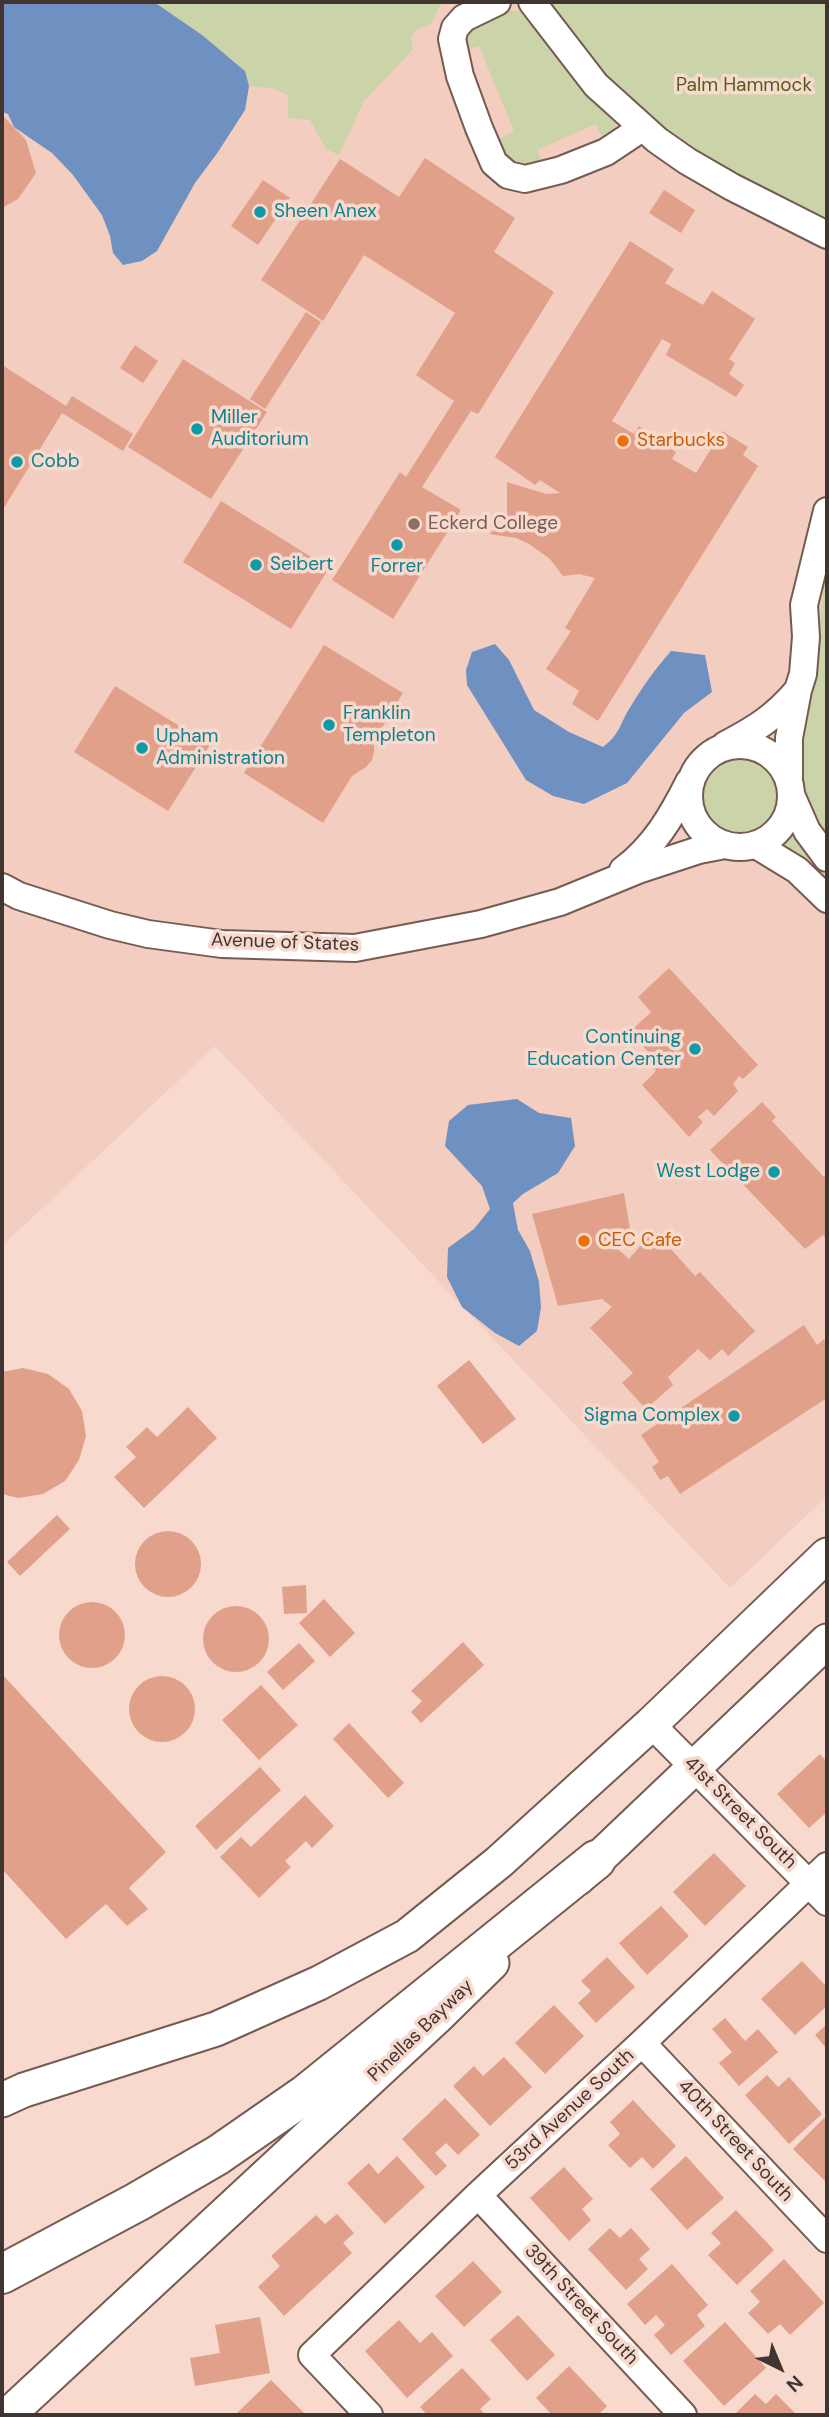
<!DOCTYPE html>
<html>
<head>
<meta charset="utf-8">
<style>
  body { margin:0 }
  #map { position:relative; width:829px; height:2417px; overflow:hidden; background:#f8d9ce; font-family:"DM Sans",sans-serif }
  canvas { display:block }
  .frame { position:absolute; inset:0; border:4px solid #413531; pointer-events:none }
  .north { position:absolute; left:745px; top:2333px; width:70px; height:70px; -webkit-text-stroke:5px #f8d9ce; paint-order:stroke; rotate:137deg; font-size:19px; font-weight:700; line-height:28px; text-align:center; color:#413531 }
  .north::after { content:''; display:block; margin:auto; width:24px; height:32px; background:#413531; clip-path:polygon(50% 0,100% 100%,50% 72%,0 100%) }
</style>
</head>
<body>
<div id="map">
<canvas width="829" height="2417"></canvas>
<div class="frame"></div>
<div class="north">N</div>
</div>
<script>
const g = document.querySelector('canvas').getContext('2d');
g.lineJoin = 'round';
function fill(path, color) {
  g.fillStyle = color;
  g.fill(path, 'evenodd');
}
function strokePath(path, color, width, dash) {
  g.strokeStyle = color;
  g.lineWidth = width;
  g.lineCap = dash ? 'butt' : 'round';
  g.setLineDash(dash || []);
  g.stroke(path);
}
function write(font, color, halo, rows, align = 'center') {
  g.font = font + ' "DM Sans",sans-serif';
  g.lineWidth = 7;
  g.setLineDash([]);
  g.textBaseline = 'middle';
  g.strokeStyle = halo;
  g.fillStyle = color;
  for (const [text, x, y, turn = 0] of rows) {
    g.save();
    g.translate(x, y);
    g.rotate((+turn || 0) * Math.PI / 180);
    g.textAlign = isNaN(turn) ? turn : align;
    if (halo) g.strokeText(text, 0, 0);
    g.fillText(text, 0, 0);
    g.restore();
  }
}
fill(new Path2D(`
  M 2,2 L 827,2 L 827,1496 L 730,1588 L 215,1046 L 2,1246 Z`), '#f3cdbf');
fill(new Path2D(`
  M 154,2 L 442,2 L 431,24 L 418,29 L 411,37 L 413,49 L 407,56 L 364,101 L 339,155 L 326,149 L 310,120 L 288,118 L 288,95 L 272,88 L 249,86 L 245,71 L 235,61 Z
  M 543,2 L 827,2 L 827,222 L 821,216 L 715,167 L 665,131 L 619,91 L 563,29 Z
  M 510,10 L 520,12 L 579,84 L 612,116 L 616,126 L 609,138 L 602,138 L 596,124 L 537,150 L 543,164 C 519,173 506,161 496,140 L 514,131 L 479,46 L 466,50 L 462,43 L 468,30 L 499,13 Z
  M 827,548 L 827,843 L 816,828 L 798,785 L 796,742 L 818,647 Z
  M695 797a42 42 0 1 1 84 0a42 42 0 1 1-84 0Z
  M 790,832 C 799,837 817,867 827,877 L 827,890 L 775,849 Z`), '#cbd3a8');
fill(new Path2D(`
  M 2,2 L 154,2 L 202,35 L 245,71 L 249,86 L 245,110 L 218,152 L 195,183 L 157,251 L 142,261 L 123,265 L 113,253 L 110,236 L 102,215 L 73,175 L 52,153 L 14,127 L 8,114 L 2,112 Z
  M 495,644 L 509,660 L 534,710 L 569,732 L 603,747 C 622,732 619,724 631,706 C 643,686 656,668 671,651 L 705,655 L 712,692 L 684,713 L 627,783 L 584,804 L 553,796 L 526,780 L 467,685 L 466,670 L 472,652 Z
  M 517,1099 L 539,1113 L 571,1118 L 575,1146 L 558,1173 L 523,1194 L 513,1203 L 518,1230 L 530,1251 L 539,1282 L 541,1307 L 537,1331 L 519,1346 L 495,1333 L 462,1307 L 447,1277 L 448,1248 L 474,1229 L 490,1209 L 482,1186 L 445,1146 L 449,1121 L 468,1105 Z`), '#6e91c2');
fill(new Path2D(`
  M 2,115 L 26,140 L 36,173 L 18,199 L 2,208 Z
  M 425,158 L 515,218 L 494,252 L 554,292 L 478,414 L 471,411 L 422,487 L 461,510 L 393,619 L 332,580 L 400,472 L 406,477 L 454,401 L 416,375 L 455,313 L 364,255 L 323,321 L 261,280 L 340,159 L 399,197 Z
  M 263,180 L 290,198 L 258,245 L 231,226 Z
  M 664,190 L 695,210 L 681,233 L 649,213 Z
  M 630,241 L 674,269 L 665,283 L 703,305 L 712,291 L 755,319 L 729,359 L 735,363 L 729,374 L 744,385 L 736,397 L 666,355 L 671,344 L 662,339 L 612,421 L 634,434 L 639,426 L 676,452 L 672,459 L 696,473 L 722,431 L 748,447 L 743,455 L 758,466 L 598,721 L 572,704 L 579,691 L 546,669 L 571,631 L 565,628 L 595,578 L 579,574 L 563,576 L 550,559 L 529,544 L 516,538 L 489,534 L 501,525 L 507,514 L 507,482 L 546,494 L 560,493 L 540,480 L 535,485 L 495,457 Z
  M 306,312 L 321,322 L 265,409 L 250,399 Z
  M 135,345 L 158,361 L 143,383 L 120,368 Z
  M 183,359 L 267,412 L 211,499 L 128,447 Z
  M 2,365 L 66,406 L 72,396 L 133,434 L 123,451 L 62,413 L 2,511 Z
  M 221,501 L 329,568 L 291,629 L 183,562 Z
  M 324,645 L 403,693 L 374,741 L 374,752 L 372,760 L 366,767 L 352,776 L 323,823 L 244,773 Z
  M 115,686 L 210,745 L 168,811 L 74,752 Z
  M 669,968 L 758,1065 L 743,1079 L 739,1076 L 733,1084 L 738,1091 L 714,1116 L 707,1109 L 698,1117 L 703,1122 L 689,1137 L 642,1085 L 656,1071 L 644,1058 L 649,1053 L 643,1046 L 646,1042 L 634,1028 L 651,1012 L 638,997 Z
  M 762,1102 L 776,1117 L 772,1121 L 823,1176 L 827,1177 L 827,1240 L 823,1235 L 805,1249 L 710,1150 Z
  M 624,1193 L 631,1235 L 610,1242 L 629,1259 L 654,1230 L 695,1276 L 700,1272 L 755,1331 L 728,1356 L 722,1349 L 710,1360 L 698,1349 L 668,1377 L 673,1385 L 646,1409 L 622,1383 L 633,1373 L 590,1328 L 612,1307 L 602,1299 L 558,1306 L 532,1214 Z
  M 804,1325 L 817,1345 L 824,1339 L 827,1344 L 826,1358 L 827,1398 L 680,1494 L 668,1476 L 660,1480 L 652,1467 L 659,1462 L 641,1435 Z
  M 469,1360 L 516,1419 L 483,1444 L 437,1386 Z
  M 23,1368 L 48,1374 L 69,1389 L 82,1411 L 86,1436 L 79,1460 L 65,1481 L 43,1494 L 18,1498 L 2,1494 L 2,1372 Z
  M 188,1407 L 217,1438 L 144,1508 L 114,1477 L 136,1457 L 126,1447 L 147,1427 L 157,1437 Z
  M 57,1515 L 70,1529 L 20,1576 L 7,1562 Z
  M135 1564a33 33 0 1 1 66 0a33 33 0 1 1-66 0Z
  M 306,1585 L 307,1613 L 284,1614 L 282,1587 Z
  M 324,1599 L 355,1633 L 330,1657 L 299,1623 Z
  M59 1635a33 33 0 1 1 66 0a33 33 0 1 1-66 0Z
  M203 1639a33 33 0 1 1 66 0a33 33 0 1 1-66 0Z
  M 463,1642 L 484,1665 L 421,1723 L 411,1712 L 422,1701 L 411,1691 Z
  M 299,1643 L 315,1661 L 283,1690 L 267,1672 Z
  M 2,1674 L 166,1852 L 129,1888 L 148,1909 L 127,1926 L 106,1904 L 66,1939 L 2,1869 Z
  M129 1709a33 33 0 1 1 66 0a33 33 0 1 1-66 0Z
  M 261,1685 L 298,1725 L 259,1760 L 222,1720 Z
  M 349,1723 L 404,1783 L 388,1798 L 333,1739 Z
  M 820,1754 L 827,1762 L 827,1812 L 809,1828 L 777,1794 Z
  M 260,1767 L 281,1790 L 216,1850 L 195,1826 Z
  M 305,1795 L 334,1826 L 312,1848 L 306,1841 L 285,1861 L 291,1867 L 259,1898 L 220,1857 L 241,1837 L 251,1847 Z
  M 714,1853 L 746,1886 L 705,1926 L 673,1892 Z
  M 661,1906 L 689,1936 L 647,1975 L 619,1943 Z
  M 607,1957 L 635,1987 L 596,2023 L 578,2003 L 591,1991 L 581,1981 Z
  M 802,1961 L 827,1987 L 827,2006 L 795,2035 L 761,1999 Z
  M 554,2005 L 584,2036 L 545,2074 L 515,2043 Z
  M 725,2018 L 745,2041 L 758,2029 L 778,2052 L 739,2086 L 719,2063 L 732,2052 L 712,2029 Z
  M 827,2024 L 827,2049 L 815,2035 Z
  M 504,2057 L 532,2087 L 490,2126 L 453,2086 L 474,2066 L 483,2076 Z
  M 767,2075 L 778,2087 L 789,2077 L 822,2114 L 789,2144 L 745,2095 Z
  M 445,2098 L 480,2135 L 458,2155 L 446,2143 L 435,2153 L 447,2166 L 436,2176 L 402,2139 Z
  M 633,2100 L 676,2146 L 653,2169 L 642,2157 L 630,2168 L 608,2145 L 620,2134 L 610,2122 Z
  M 824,2118 L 827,2122 L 827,2183 L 793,2149 Z
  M 397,2156 L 425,2187 L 385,2224 L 347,2183 L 369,2163 L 378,2174 Z
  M 686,2156 L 724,2198 L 687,2230 L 650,2189 Z
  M 564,2167 L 593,2199 L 582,2209 L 591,2220 L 569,2241 L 530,2198 Z
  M 736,2210 L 774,2250 L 737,2285 L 708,2255 L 721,2243 L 711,2233 Z
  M 337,2214 L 354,2233 L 343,2243 L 352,2253 L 284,2316 L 258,2287 L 280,2266 L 271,2256 L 316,2215 L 325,2224 Z
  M 610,2228 L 620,2238 L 631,2228 L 650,2249 L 639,2259 L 648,2269 L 626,2290 L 588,2249 Z
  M 784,2259 L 824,2303 L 790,2335 L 780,2324 L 768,2334 L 748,2313 L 760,2302 L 750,2291 Z
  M 473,2261 L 502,2292 L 464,2327 L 435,2296 Z
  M 672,2264 L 708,2305 L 697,2315 L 705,2326 L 671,2355 L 654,2335 L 665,2325 L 656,2315 L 645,2325 L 627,2304 Z
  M 518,2315 L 555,2355 L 527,2381 L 490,2340 Z
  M 260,2317 L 270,2373 L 195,2386 L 190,2358 L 220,2353 L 215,2325 Z
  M 399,2320 L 420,2343 L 432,2332 L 453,2356 L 407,2398 L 365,2351 Z
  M 725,2322 L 766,2368 L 724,2406 L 683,2361 Z
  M 569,2366 L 607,2406 L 598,2415 L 552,2415 L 536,2398 Z
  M 462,2368 L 491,2399 L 480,2409 L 486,2415 L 427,2415 L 420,2407 Z
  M 271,2380 L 306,2415 L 235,2415 Z
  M 755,2394 L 766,2404 L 776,2394 L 797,2415 L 736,2415 L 735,2414 Z`), '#e1a08a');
const minor = new Path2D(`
  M 497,2 L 464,18 L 455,28 L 452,39 L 460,76 L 479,128 L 494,163 L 508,175 L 525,179 L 561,170 L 606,152 L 642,128
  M 532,2 L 596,85 L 657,140 L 687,161 L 732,187 L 827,235
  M689 796a51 51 0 1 1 102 0a51 51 0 1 1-102 0Z
  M 725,745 C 756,729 775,717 798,690
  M 789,777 L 789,738 L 798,690 L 803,674 L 806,637 L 804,605 L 827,511
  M 792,797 L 807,831 L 827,858
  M 756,845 L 797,870 L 827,899
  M 623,870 C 654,847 672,816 689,782
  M 2,887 L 19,896 L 110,925 L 148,934 L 222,944 L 355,948 L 481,924 L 560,902 L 638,870 L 699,850 L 725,845
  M 651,1724 L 827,1902
  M 642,2043 L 827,2239
  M 478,2195 L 683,2415
  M 369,2415 L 312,2355 L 478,2195 L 642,2043 L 827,1866`);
const major = new Path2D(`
  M 578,1878 L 827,1641
  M 2,2100 L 24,2090 L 216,2029 L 319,1983 L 407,1936 L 499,1862 L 651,1724 L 827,1555
  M 8,2415 L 436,2018 L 492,1963`);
const highway = new Path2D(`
  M 2,2274 L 137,2202 L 218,2155 L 306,2094 L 596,1860`);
strokePath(minor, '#755b52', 30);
strokePath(major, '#755b52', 37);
strokePath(highway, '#755b52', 42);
strokePath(minor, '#fff', 26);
strokePath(major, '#fff', 33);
strokePath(highway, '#fff', 38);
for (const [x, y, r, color] of [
  [260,212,7,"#0f9aa8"],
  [197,429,7,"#0f9aa8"],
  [623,441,7,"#e8710a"],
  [17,462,7,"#0f9aa8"],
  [414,524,7,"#8d6e63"],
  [397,545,7,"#0f9aa8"],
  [256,565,7,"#0f9aa8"],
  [329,725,7,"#0f9aa8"],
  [142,748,7,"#0f9aa8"],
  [695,1049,7,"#0f9aa8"],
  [774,1172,7,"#0f9aa8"],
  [584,1241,7,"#e8710a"],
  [734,1416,7,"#0f9aa8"]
]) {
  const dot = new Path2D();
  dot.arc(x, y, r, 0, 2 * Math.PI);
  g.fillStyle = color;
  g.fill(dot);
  strokePath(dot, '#f8d9ce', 2.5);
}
write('19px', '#555d19', '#f8d9ce', [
  ["Palm Hammock",744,86]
]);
write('19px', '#0d838f', '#f8d9ce', [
  ["Sheen Anex",274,212],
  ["Miller",211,418],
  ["Auditorium",211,440],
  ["Cobb",31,462],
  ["Seibert",270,565],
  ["Forrer",397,567,"center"],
  ["Franklin",343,714],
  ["Templeton",343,736],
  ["Upham",156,737],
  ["Administration",156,759],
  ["Continuing",681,1038,"right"],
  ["Education Center",681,1060,"right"],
  ["West Lodge",760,1172,"right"],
  ["Sigma Complex",720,1416,"right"]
], 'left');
write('19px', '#c56008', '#f8d9ce', [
  ["Starbucks",637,441],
  ["CEC Cafe",598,1241]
], 'left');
write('19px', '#785e54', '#f8d9ce', [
  ["Eckerd College",428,524]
], 'left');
write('19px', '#413531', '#f8d9ce', [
  ["Avenue of States",285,943,2],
  ["41st Street South",740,1813,45],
  ["Pinellas Bayway",421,2031,-44],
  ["53rd Avenue South",570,2110,-43],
  ["40th Street South",735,2141,47],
  ["39th Street South",581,2305,47]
]);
</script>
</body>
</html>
